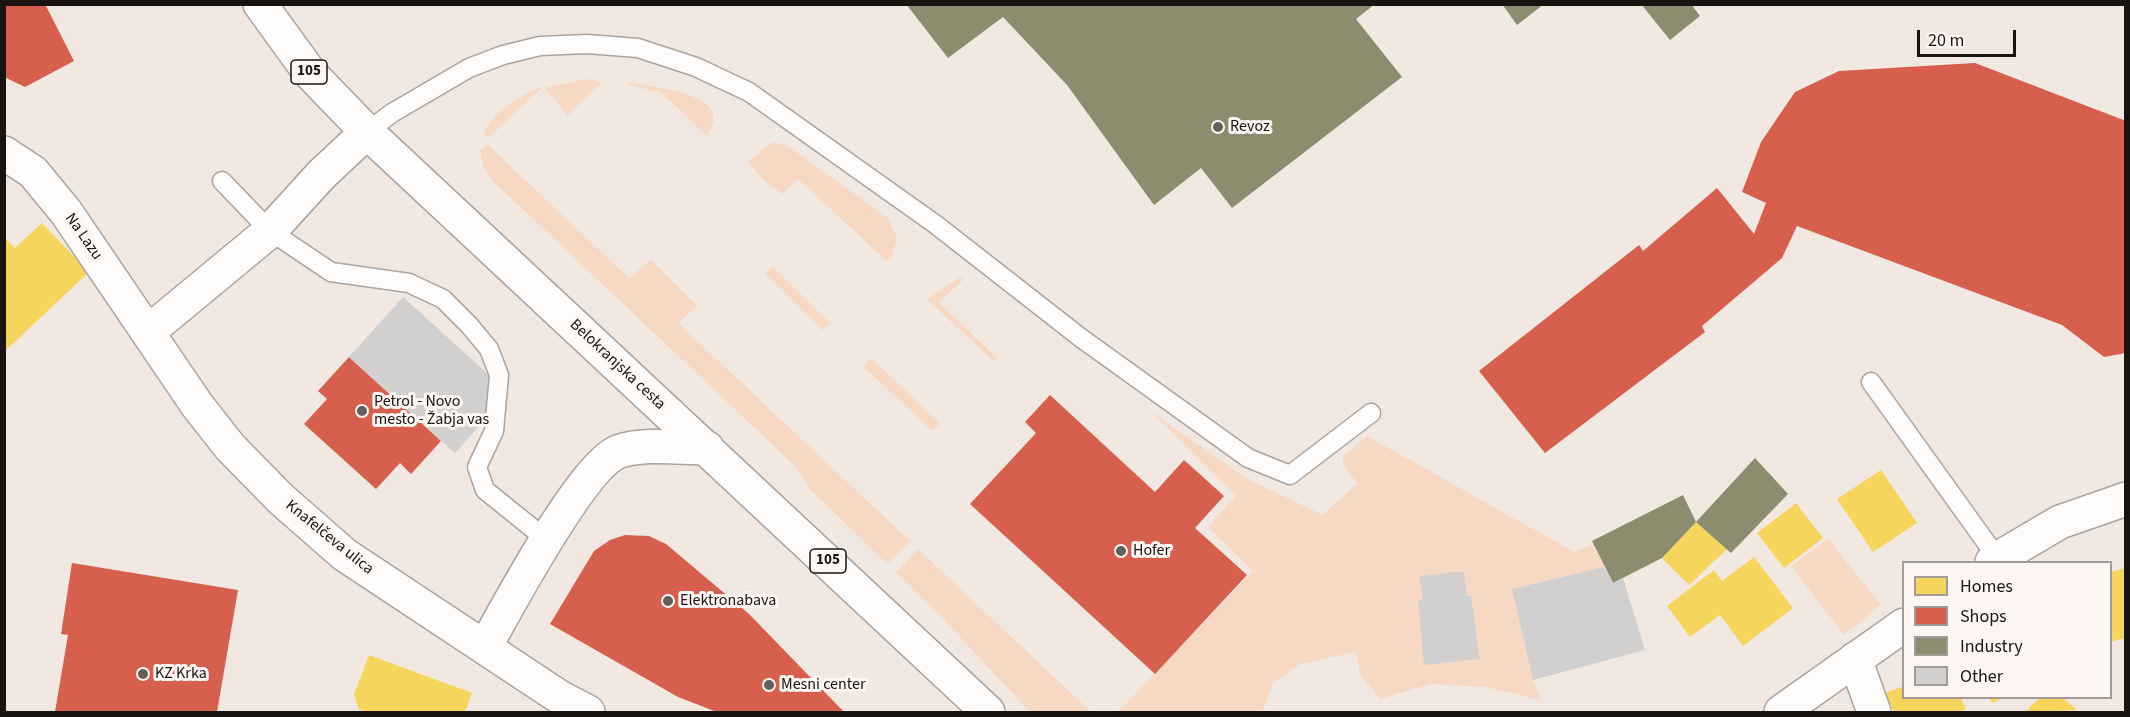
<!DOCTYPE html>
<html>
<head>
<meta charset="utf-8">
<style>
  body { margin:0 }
  #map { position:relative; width:2130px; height:717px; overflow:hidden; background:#f1e8e2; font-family:"Source Sans 3",sans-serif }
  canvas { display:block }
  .frame { position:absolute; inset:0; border:6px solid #191410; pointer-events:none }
  .legend { position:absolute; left:1902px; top:561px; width:210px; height:138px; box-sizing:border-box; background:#fdf6f2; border:2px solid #a29c98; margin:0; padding:8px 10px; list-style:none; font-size:18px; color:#191410 }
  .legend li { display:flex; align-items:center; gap:12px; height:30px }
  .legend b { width:30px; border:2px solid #a29c98 }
  .scale { position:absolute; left:1917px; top:30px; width:99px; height:27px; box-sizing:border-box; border:3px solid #191410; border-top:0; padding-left:8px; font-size:18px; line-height:21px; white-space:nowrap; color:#191410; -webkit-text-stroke:4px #fdf6f2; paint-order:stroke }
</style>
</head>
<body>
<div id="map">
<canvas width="2130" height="717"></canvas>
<div class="frame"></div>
<ul class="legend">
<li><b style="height:16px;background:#f6d55c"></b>Homes</li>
<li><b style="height:16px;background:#d6604d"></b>Shops</li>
<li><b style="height:16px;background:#8c8c6e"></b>Industry</li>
<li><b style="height:16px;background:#d1d0cf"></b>Other</li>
</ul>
<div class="scale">20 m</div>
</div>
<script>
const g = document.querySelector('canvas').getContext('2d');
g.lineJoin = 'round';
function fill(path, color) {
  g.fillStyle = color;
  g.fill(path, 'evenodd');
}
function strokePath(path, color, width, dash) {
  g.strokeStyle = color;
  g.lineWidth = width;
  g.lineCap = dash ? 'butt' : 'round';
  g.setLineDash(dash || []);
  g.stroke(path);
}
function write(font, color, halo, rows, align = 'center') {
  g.font = font + ' "Source Sans 3",sans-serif';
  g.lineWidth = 6;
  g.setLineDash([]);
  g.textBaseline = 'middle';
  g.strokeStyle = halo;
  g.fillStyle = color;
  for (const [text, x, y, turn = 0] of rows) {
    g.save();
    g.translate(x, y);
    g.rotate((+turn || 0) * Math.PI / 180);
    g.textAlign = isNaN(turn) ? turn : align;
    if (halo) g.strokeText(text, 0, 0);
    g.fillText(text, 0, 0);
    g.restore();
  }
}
fill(new Path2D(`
  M 586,79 L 602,82 L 568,116 L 545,88 Z
  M 627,82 C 653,87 739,94 707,136 L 662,93 L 627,84 Z
  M 544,86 L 488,138 L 484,133 C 493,110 522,95 544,86 Z
  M 772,142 L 786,145 L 888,218 L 897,238 L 892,256 L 887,261 L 798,179 L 783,194 L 764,180 L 748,162 Z
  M 487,144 L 629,278 L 651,260 L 697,306 L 678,323 L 910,541 L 887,564 L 811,490 L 796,467 L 492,180 L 484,168 L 480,151 Z
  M 773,267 L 830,323 L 822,330 L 765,274 Z
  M 960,277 L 965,278 L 939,302 L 997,358 L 993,361 L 927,299 Z
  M 871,358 L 940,423 L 932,431 L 864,367 Z
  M 1149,410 L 1247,479 L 1323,515 L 1357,483 L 1343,464 L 1343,457 L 1367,436 L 1574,552 L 1593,544 L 1604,567 L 1512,589 L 1533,680 L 1541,700 L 1486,687 L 1431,684 L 1380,699 L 1360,674 L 1356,652 L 1301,664 L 1273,683 L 1262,712 L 1118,712 L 1253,571 L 1208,527 L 1236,496 ZM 1464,571 L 1467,596 L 1471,596 L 1480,658 L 1423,600 L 1420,576 Z
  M 1828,539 L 1881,605 L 1844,635 L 1791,566 Z
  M 918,549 L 1089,710 L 1089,712 L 1030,712 L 945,621 L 896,573 Z`), '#f6d8c3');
fill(new Path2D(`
  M 42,223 L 89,272 L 4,352 L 4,237 L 15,248 Z
  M 1881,470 L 1917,523 L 1873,552 L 1837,499 Z
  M 1796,503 L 1823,538 L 1784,568 L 1757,533 Z
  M 1696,522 L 1727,549 L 1689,585 L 1662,558 Z
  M 1754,557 L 1793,608 L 1743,646 L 1720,615 L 1690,637 L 1667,606 L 1714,570 L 1722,581 Z
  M 2126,568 L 2126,638 L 2110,642 L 2110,572 Z
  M 369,655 L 472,693 L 465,712 L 367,712 L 359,709 L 354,695 Z
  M 1904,686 L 1904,698 L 1961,698 L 1966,709 L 1958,712 L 1894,712 L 1885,693 Z
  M 1990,698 L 2003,698 L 1992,703 Z
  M 2039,698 L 2063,698 L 2077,710 L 2025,712 Z`), '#f6d55c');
fill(new Path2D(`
  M 4,4 L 45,4 L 74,61 L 25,87 L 4,77 Z
  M 1975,63 L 2126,121 L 2126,353 L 2104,357 L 2062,325 L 1797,226 L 1782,258 L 1702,326 L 1705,332 L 1545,453 L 1479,371 L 1639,245 L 1643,251 L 1717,188 L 1754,234 L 1766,203 L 1742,192 L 1761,142 L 1795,92 L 1839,71 Z
  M 349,357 L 441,441 L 411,474 L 400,463 L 376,489 L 304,424 L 327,399 L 318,391 Z
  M 1050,395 L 1155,492 L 1184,460 L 1224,496 L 1195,528 L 1247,575 L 1155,674 L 970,504 L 1036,433 L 1025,422 Z
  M 625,535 L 649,536 L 666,544 L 749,614 L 844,712 L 717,712 L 678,697 L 550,624 L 594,551 L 610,540 Z
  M 72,563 L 238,590 L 217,712 L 55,712 L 68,635 L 61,634 Z`), '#d6604d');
fill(new Path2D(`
  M 906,4 L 1375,4 L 1356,19 L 1402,77 L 1232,208 L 1201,168 L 1154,205 L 1067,85 L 1003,17 L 948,58 Z
  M 1502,4 L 1544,4 L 1517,25 Z
  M 1641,4 L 1691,4 L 1700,16 L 1670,40 Z
  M 1755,458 L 1788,494 L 1731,553 L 1696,522 Z
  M 1683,495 L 1696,522 L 1662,558 L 1613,583 L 1592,541 Z`), '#8c8c6e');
fill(new Path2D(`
  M 403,297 L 509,393 L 455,453 L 349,357 Z
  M 1604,567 L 1613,583 L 1623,578 L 1645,650 L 1533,680 L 1512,589 Z
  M 1464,571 L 1467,596 L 1471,596 L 1480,659 L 1424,665 L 1418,601 L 1423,600 L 1419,576 Z`), '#d1d0cf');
const lane = new Path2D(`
  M 367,132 L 392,113 L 469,68 L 503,55 L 540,46 L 587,44 L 638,48 L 696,67 L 749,92 L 935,224 L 1081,338 L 1248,458 L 1290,475 L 1371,413
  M 222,181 L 270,231 L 331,272 L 409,283 L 443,299 L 469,325 L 489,349 L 499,375 L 494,431 L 477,467 L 485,490 L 547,540
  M 1871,382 L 1998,559`);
const street = new Path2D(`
  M 4,153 L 33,172 L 66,212 L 197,405 L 230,447 L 281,499 L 345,555 L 561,698 L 588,712
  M 148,332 L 270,231 L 322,174 L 367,132
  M 485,647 C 506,609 584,463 620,451 C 646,443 680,448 707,448
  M 1855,659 L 1874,712`);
const secondary = new Path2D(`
  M 1992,562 L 2060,522 L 2126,499
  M 1781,712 L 1904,625`);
const primary = new Path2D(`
  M 260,4 L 310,73 L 367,132 L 988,712`);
strokePath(lane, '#aaa39e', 21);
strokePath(street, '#aaa39e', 36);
strokePath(secondary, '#aaa39e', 36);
strokePath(primary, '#aaa39e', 36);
strokePath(lane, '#fdfcfb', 18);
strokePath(street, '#fdfcfb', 33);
strokePath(secondary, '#fdfcfb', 33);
strokePath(primary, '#fdfcfb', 33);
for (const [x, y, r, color] of [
  [1218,127,6,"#655e5a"],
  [362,411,6,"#655e5a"],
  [1121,551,6,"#655e5a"],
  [668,601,6,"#655e5a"],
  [143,674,6,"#655e5a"],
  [769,685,6,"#655e5a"]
]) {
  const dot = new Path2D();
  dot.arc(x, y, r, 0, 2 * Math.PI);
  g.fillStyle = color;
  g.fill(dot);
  strokePath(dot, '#fdf6f2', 2);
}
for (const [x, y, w] of [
  [309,72,36],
  [828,561,36]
]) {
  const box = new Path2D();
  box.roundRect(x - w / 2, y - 12, w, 24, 4.5);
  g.fillStyle = '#fdf6f2';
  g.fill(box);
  strokePath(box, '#191410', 1.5);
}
write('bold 15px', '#191410', null, [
  ["105",309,72],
  ["105",828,561]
]);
write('16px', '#191410', '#fdf6f2', [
  ["Revoz",1230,127],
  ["Petrol - Novo",374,402],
  ["mesto - Žabja vas",374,420],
  ["Hofer",1133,551],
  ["Elektronabava",680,601],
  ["KZ Krka",155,674],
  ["Mesni center",781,685]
], 'left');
write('16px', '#191410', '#fdf6f2', [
  ["Na Lazu",83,237,55],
  ["Belokranjska cesta",617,365,43],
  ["Knafelčeva ulica",329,538,39]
]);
</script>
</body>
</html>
